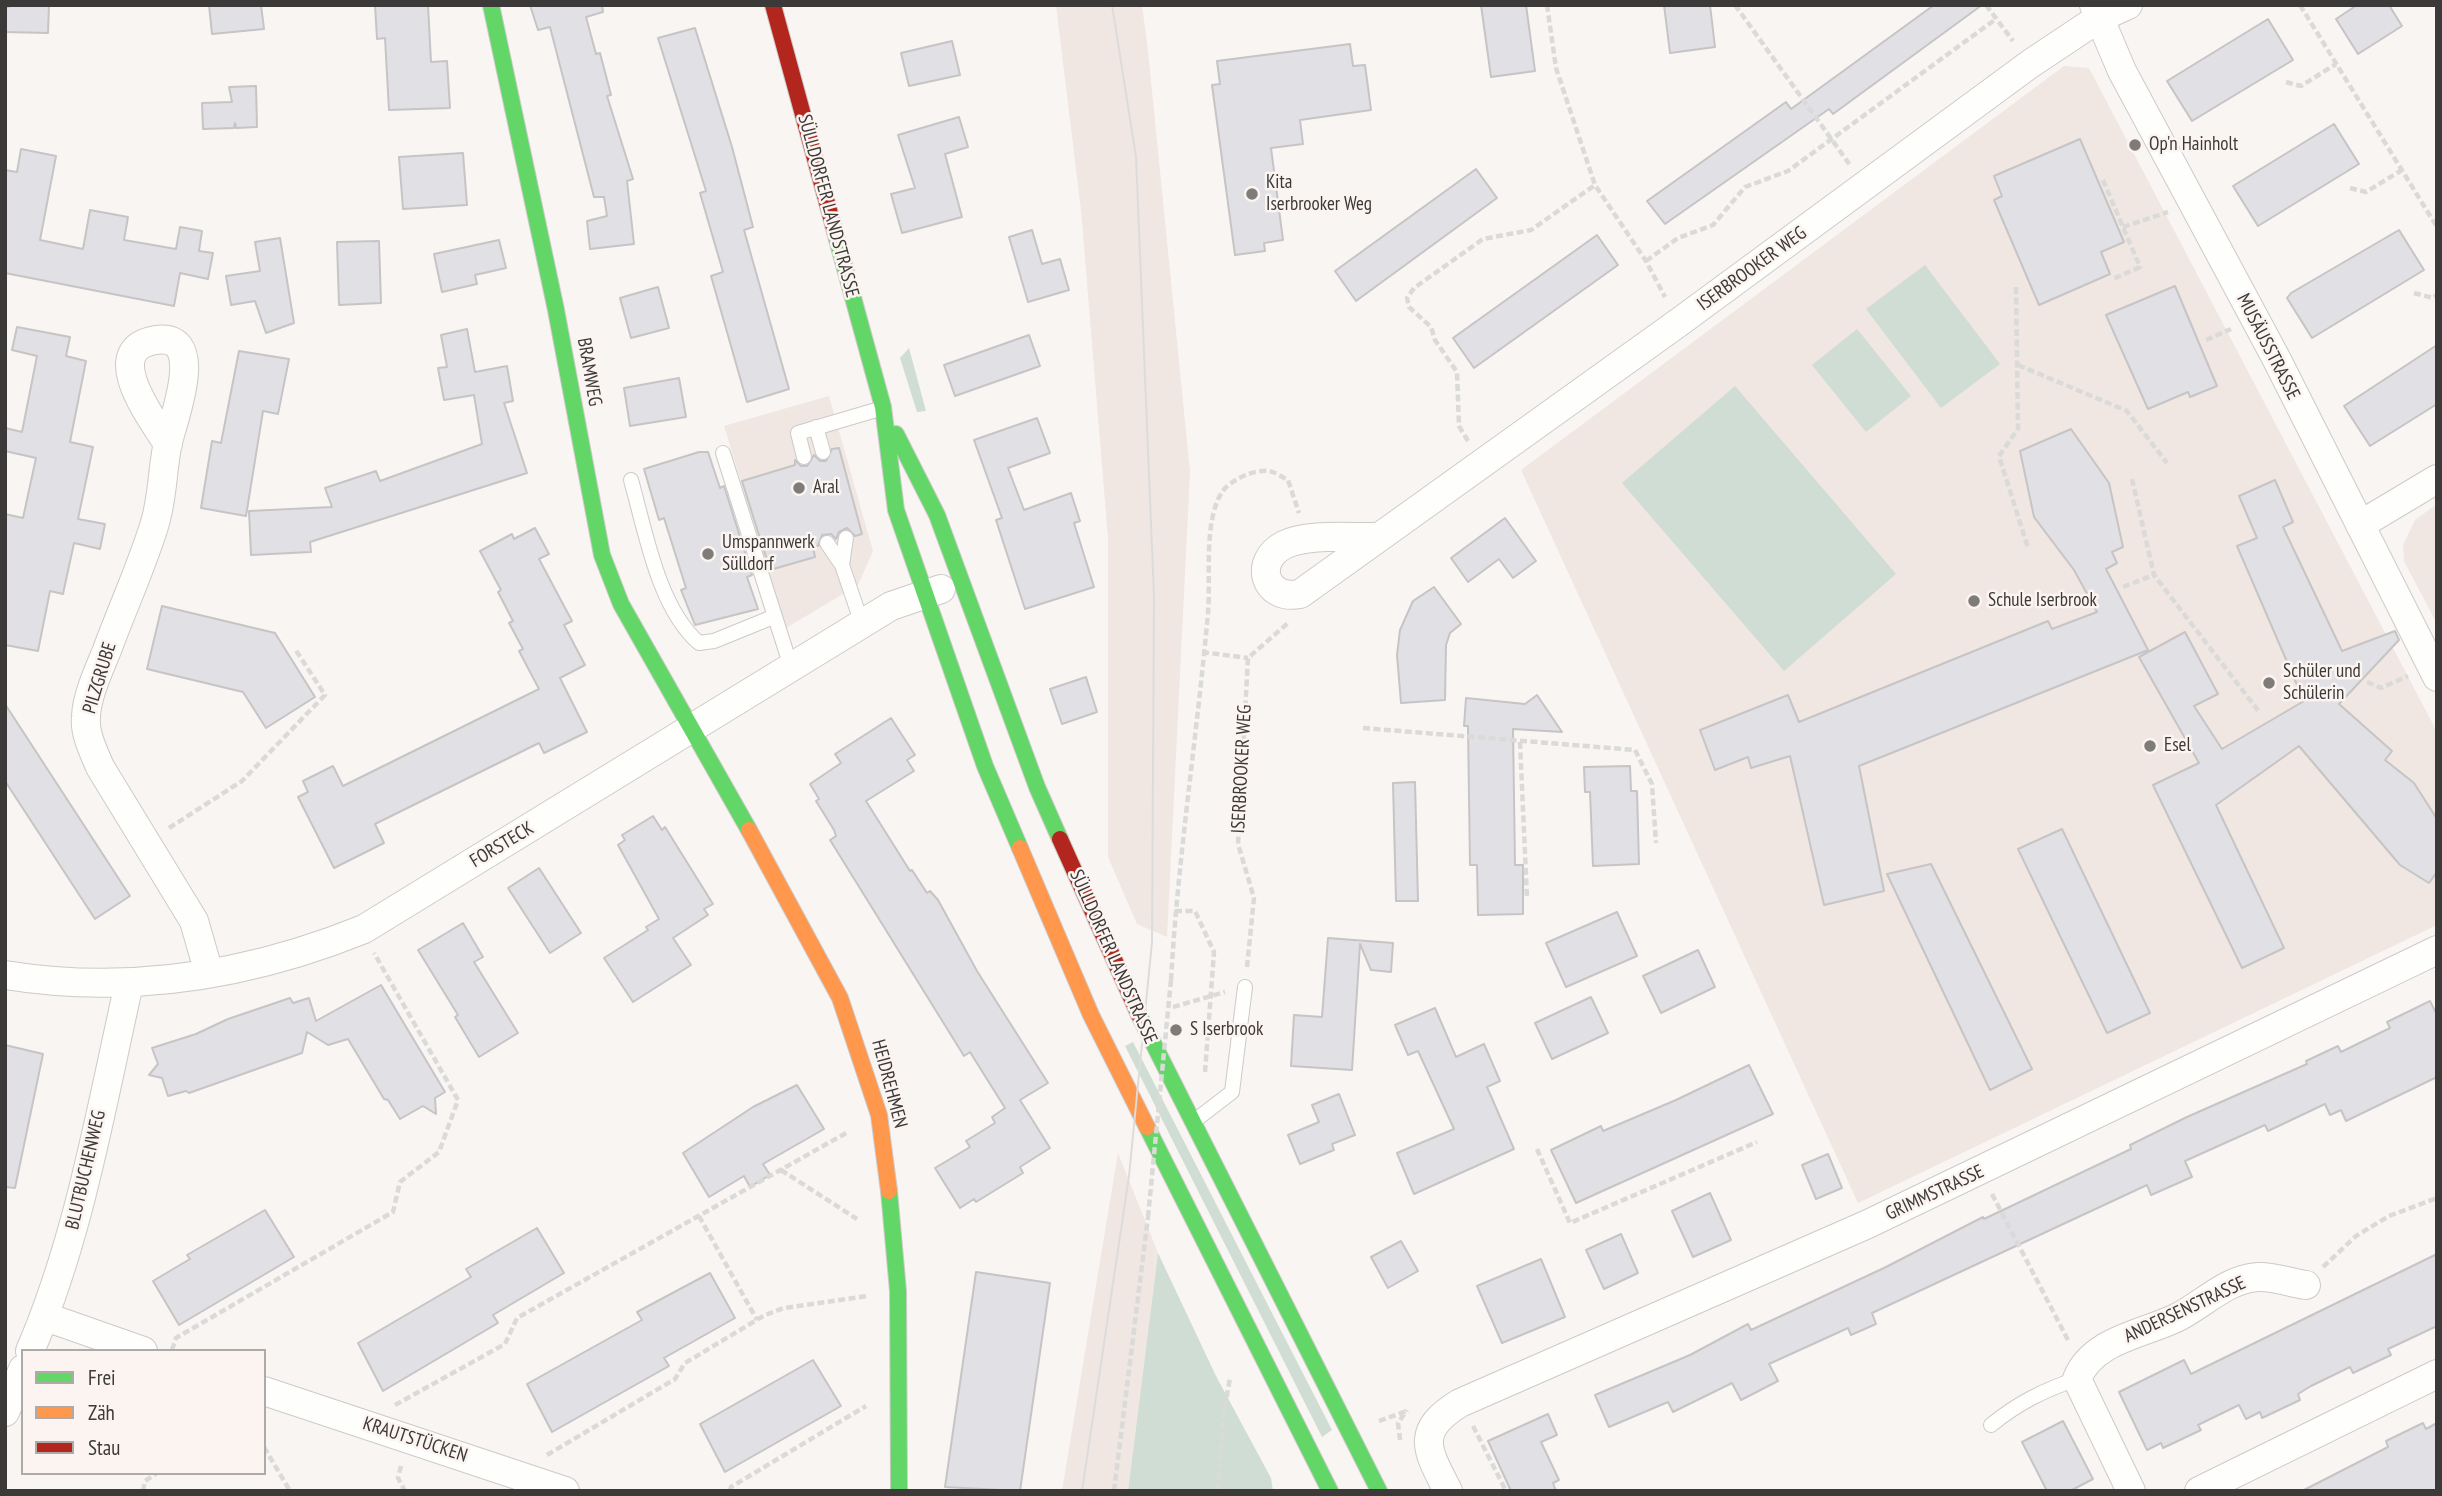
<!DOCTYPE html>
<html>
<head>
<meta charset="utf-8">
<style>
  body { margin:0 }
  #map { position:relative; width:2442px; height:1496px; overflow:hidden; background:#f9f5f3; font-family:"PT Sans Narrow",sans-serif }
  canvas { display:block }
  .frame { position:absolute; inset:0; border:7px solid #3c3a38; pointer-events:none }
  .legend { position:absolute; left:21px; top:1349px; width:245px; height:126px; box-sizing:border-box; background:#fbf4f1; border:2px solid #afaaa7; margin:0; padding:9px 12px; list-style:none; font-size:21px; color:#3c3a38 }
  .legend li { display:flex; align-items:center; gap:14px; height:35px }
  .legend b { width:35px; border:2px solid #afaaa7 }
</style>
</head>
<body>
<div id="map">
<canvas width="2442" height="1496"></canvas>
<div class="frame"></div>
<ul class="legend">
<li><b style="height:9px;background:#63d668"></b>Frei</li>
<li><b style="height:9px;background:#ff974d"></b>Zäh</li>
<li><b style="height:9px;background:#b3261e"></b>Stau</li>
</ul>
</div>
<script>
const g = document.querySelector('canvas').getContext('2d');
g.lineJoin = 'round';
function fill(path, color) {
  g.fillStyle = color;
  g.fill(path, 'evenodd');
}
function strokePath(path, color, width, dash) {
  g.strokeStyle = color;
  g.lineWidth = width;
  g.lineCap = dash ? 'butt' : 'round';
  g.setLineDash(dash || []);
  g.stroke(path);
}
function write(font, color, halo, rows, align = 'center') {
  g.font = font + ' "PT Sans Narrow",sans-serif';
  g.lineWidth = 5;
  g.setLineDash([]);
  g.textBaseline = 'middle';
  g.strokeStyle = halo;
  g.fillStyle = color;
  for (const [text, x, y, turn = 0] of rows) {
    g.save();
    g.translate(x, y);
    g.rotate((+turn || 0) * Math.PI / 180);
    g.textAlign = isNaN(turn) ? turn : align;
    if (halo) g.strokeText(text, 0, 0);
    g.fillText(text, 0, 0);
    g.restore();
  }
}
fill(new Path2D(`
  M 1056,5 L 1142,5 L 1148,51 L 1190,472 L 1167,937 L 1137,924 L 1108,857 L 1108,538 L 1081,210 Z
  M 2064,66 L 2089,68 L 2437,732 L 2437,925 L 1858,1203 L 1521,470 Z
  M 829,396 L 873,551 L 858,585 L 786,628 L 724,426 Z
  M 2437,504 L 2437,624 L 2404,561 L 2403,545 L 2415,520 Z
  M 1118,1153 L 1158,1253 L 1128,1491 L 1062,1491 Z`), '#f0e6e2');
fill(new Path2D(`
  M 1925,265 L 2000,364 L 1941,408 L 1866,309 Z
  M 1857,329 L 1911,396 L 1866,432 L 1812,365 Z
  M 909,348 L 926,411 L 917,412 L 900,358 Z
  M 1735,386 L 1896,574 L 1784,671 L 1622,483 Z
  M 1133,1042 L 1332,1430 L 1322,1437 L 1125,1046 Z
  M 1158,1253 L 1216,1376 L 1271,1478 L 1273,1491 L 1128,1491 Z`), '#d0ddd4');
const building = new Path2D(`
  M 13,5 L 49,5 L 48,33 L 5,32 L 5,8 Z
  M 209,5 L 261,5 L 264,29 L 212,34 Z
  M 375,5 L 428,5 L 431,62 L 447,61 L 450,108 L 389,110 L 385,38 L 377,39 Z
  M 530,5 L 602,5 L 603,12 L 586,17 L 596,54 L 600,53 L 611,95 L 607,96 L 633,179 L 627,181 L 634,244 L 590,249 L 587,221 L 607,216 L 604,197 L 594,197 L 550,27 L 538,30 Z
  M 1481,5 L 1526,5 L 1535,71 L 1491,77 Z
  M 1664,5 L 1710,5 L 1715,47 L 1670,53 Z
  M 1934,5 L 1982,5 L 1833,114 L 1829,109 L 1665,224 L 1647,201 L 1786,102 L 1791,109 Z
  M 2357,5 L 2389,5 L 2402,26 L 2358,54 L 2336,19 Z
  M 2268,19 L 2293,60 L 2192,121 L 2167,81 Z
  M 695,28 L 732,147 L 753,227 L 744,230 L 789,389 L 747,402 L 711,276 L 723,272 L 700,193 L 706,191 L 658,38 Z
  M 952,41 L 960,75 L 909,86 L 901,53 Z
  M 1350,44 L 1353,66 L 1365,65 L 1371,110 L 1300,120 L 1303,144 L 1271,148 L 1283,240 L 1264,243 L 1265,251 L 1235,255 L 1212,85 L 1220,84 L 1217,61 Z
  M 256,86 L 257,127 L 236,128 L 235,123 L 234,128 L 203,129 L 202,103 L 232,102 L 229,87 Z
  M 959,117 L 968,147 L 945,154 L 962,217 L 902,233 L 891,194 L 915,188 L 898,135 Z
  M 2334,124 L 2359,164 L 2258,226 L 2233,186 Z
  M 2080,139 L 2124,242 L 2101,252 L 2110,274 L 2039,305 L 1994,200 L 2002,196 L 1994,176 Z
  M 21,149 L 56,156 L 40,240 L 83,249 L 90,210 L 128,217 L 124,240 L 176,249 L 180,227 L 202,231 L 199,251 L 213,253 L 208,279 L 180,273 L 174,306 L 5,273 L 5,170 L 17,172 Z
  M 463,153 L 467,205 L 403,209 L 399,157 Z
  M 1476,169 L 1497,198 L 1356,301 L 1335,271 Z
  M 1032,230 L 1042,264 L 1060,259 L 1069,290 L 1028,302 L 1009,237 Z
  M 2399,230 L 2424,270 L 2312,338 L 2287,298 L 2291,293 Z
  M 1597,235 L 1618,265 L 1474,368 L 1453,338 Z
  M 280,238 L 294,323 L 266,333 L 255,301 L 231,305 L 226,276 L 260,271 L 255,242 Z
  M 499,240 L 506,268 L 475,275 L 477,284 L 442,292 L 434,254 Z
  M 379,241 L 381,303 L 339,305 L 337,242 Z
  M 2175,286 L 2217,386 L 2190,397 L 2188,392 L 2148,409 L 2106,315 Z
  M 658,287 L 669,328 L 631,338 L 620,298 Z
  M 17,327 L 70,337 L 66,356 L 86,361 L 70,442 L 93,447 L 78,519 L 105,524 L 100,549 L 74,543 L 63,594 L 50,591 L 38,651 L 5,645 L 5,514 L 23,518 L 36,458 L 5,451 L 5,428 L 22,432 L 37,356 L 12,350 Z
  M 467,329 L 475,372 L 507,366 L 513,401 L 504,403 L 527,473 L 310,542 L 311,552 L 251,555 L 249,511 L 332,507 L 325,488 L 376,471 L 380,481 L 482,444 L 474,395 L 444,400 L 438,368 L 447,367 L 441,335 Z
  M 1029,335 L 1040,366 L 955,396 L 944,365 Z
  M 2437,345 L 2437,404 L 2370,446 L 2344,406 Z
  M 239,351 L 289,359 L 278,414 L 263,411 L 246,516 L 201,508 L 212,441 L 221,443 Z
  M 679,378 L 686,417 L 630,426 L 624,388 Z
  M 1037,418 L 1050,453 L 1008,468 L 1024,510 L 1071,493 L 1080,521 L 1074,523 L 1094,587 L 1025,609 L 996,520 L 1002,518 L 974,440 Z
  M 2071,429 L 2109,483 L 2123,547 L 2112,552 L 2117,563 L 2106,569 L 2148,650 L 1859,766 L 1884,891 L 1824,905 L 1790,756 L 1751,768 L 1748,757 L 1715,770 L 1700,730 L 1788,695 L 1799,722 L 2048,621 L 2052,629 L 2097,612 L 2074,570 L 2034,517 L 2020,451 Z
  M 839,448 L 862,534 L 855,536 L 847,528 L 839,532 L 836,539 L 831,534 L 822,535 L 818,546 L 813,547 L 815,557 L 770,570 L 742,481 L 795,465 L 795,460 L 801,466 L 807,466 L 814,455 L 820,461 L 826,461 L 832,449 Z
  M 699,452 L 708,452 L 720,488 L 724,486 L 752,575 L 747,577 L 758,609 L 695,625 L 681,590 L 686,588 L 664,518 L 659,520 L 644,469 Z
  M 2275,480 L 2293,522 L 2283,527 L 2342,651 L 2395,631 L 2399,640 L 2339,704 L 2392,751 L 2385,760 L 2414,783 L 2437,819 L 2437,872 L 2429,883 L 2400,865 L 2299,746 L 2216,805 L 2284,948 L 2242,968 L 2153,785 L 2199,763 L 2139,657 L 2185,632 L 2218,694 L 2194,706 L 2222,749 L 2304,701 L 2237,546 L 2257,538 L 2239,496 Z
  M 1505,518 L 1536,561 L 1513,578 L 1499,559 L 1468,582 L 1451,558 Z
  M 535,528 L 549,554 L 539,559 L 572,621 L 564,625 L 585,665 L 560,678 L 587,732 L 544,753 L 539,743 L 375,824 L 384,843 L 334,868 L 298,797 L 308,792 L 303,781 L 333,766 L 343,786 L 539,689 L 519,651 L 523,649 L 509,623 L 513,621 L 498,592 L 501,590 L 480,551 L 512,534 L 514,539 Z
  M 1434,587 L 1461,624 L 1450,633 L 1446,645 L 1445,700 L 1401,703 L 1397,655 L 1400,630 L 1413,601 Z
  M 162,606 L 275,633 L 315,697 L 266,728 L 243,692 L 147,669 Z
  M 1086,677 L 1097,712 L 1062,724 L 1050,689 Z
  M 1537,695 L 1562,732 L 1513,729 L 1515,865 L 1523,865 L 1523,914 L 1478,915 L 1477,865 L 1470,865 L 1468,726 L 1464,726 L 1466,698 L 1525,704 Z
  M 5,704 L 130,896 L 95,919 L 5,781 Z
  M 891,718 L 915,755 L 907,760 L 914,771 L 866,801 L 910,871 L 912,870 L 927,893 L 930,891 L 938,900 L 977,971 L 1048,1083 L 1020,1100 L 1050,1148 L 1020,1167 L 1023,1173 L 976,1202 L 974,1199 L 960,1208 L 935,1168 L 970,1147 L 966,1141 L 995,1123 L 992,1117 L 1005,1108 L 970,1052 L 964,1056 L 830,840 L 836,836 L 834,830 L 816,801 L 819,799 L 810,784 L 841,763 L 835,754 Z
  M 1630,766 L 1631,791 L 1637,791 L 1639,864 L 1593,866 L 1590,792 L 1585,792 L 1584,767 Z
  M 1415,782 L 1418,901 L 1396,901 L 1393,783 Z
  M 653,816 L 662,830 L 665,827 L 713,904 L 704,909 L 708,915 L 673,938 L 691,965 L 633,1002 L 604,958 L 648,930 L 646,927 L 659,919 L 618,845 L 625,840 L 622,835 Z
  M 2062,829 L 2150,1013 L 2107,1033 L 2018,849 Z
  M 1931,864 L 2032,1069 L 1990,1090 L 1887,874 Z
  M 539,868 L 581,933 L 550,953 L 508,888 Z
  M 1617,912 L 1637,956 L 1566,987 L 1546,943 Z
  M 463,923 L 483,957 L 474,962 L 518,1033 L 479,1057 L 455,1017 L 458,1015 L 418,950 Z
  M 1328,938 L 1393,943 L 1391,972 L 1371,970 L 1360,944 L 1352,1070 L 1291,1066 L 1294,1015 L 1322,1017 Z
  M 1698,950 L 1715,987 L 1661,1013 L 1643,976 Z
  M 381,985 L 445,1092 L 435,1098 L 436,1114 L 423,1106 L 400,1119 L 388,1100 L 384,1099 L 348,1039 L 328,1045 L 307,1032 L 302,1053 L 189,1093 L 186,1091 L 168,1096 L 162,1078 L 149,1075 L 158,1064 L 152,1048 L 196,1034 L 228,1019 L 290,998 L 293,1003 L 309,998 L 316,1021 Z
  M 1591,997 L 1608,1033 L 1552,1059 L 1535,1023 Z
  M 2430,1001 L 2437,1015 L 2437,1077 L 2346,1121 L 2341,1110 L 2330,1115 L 2325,1104 L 2268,1131 L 2265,1125 L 2185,1161 L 2192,1177 L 2151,1195 L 2147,1185 L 1872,1313 L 1876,1324 L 1851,1335 L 1848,1328 L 1769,1364 L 1778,1381 L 1741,1400 L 1732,1383 L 1673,1412 L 1668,1402 L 1609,1427 L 1595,1395 L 1690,1355 L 1748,1324 L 1751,1330 L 1884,1268 L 1983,1217 L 1984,1219 L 2131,1149 L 2130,1145 L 2187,1117 L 2307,1064 L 2306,1061 L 2338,1046 L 2341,1052 L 2390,1028 L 2387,1022 Z
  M 1435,1008 L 1456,1057 L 1484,1044 L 1500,1081 L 1487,1087 L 1514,1149 L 1414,1194 L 1397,1153 L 1454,1129 L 1418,1051 L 1408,1055 L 1395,1025 Z
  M 5,1045 L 43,1054 L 15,1188 L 5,1187 Z
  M 1749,1065 L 1773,1114 L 1576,1203 L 1551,1150 L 1601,1126 L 1603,1131 L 1676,1100 Z
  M 797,1085 L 824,1129 L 763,1164 L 770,1175 L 750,1187 L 744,1176 L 709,1197 L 683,1153 L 753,1107 Z
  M 1339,1094 L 1355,1135 L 1332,1144 L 1334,1150 L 1300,1164 L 1288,1135 L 1319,1122 L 1312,1105 Z
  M 1828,1154 L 1842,1188 L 1816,1199 L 1802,1165 Z
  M 1710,1193 L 1731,1240 L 1693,1257 L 1672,1211 Z
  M 265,1210 L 294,1257 L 179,1325 L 153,1281 L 190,1259 L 187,1255 Z
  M 537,1228 L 564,1273 L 493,1315 L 498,1323 L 383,1391 L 358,1343 L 471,1277 L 466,1269 Z
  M 1621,1234 L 1638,1273 L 1604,1289 L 1586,1250 Z
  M 1401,1241 L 1418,1271 L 1388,1288 L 1371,1257 Z
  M 2437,1254 L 2437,1326 L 2388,1349 L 2391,1355 L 2353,1373 L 2350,1367 L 2311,1386 L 2298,1394 L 2300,1400 L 2262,1418 L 2260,1412 L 2246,1419 L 2239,1405 L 2198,1425 L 2201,1430 L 2163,1448 L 2161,1443 L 2147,1450 L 2119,1392 L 2184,1360 L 2191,1374 Z
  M 1541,1259 L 1565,1317 L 1502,1343 L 1477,1286 Z
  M 976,1272 L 1050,1283 L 1020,1491 L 945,1487 Z
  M 710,1273 L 735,1318 L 664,1358 L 669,1366 L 552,1432 L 527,1384 L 642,1320 L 637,1312 Z
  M 813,1360 L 841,1406 L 725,1472 L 700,1424 Z
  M 1548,1414 L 1557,1435 L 1541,1442 L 1559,1480 L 1553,1483 L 1556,1491 L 1511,1491 L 1488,1441 Z
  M 2063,1421 L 2093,1479 L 2070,1491 L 2047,1491 L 2022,1442 Z
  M 2423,1423 L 2426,1429 L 2437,1423 L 2437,1491 L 2302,1491 L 2388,1447 L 2386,1441 Z`);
fill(building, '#e1e0e5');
strokePath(building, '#c6c4c4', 2);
const lane = new Path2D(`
  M 816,427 L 823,452
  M 723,453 L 791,667
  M 804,457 L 798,433 L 883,408
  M 631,480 C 645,529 658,608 699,643 L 714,641 L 773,617
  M 827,543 L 842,565 L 862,624
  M 842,565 L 846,538
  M 1193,1122 L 1232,1092 L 1245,987
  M 1991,1425 C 2018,1403 2044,1390 2077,1379`);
const street = new Path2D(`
  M 2094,5 L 2122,71 L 2276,358 L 2437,677
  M 168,444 C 153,420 98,349 156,340 C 208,332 173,420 168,442 C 162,469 163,499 154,526 C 141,568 122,609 107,650 C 99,670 87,695 86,716 C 84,734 94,752 100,767 L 194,921 L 209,973
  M 2360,525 L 2437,479
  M 1378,537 C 1352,538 1307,533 1284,545 C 1253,561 1264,601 1300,594 L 1678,323 L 2030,64 L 2099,18 L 2128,5
  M 5,975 C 129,995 248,976 364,929 L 891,606 L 941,589
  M 46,1317 L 143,1351
  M 30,1351 C 80,1235 101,1107 129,984
  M 264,1391 L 565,1491
  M 5,1412 L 23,1369
  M 1448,1491 C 1427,1450 1414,1431 1460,1403 L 1868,1224 L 2437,950
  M 2131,1491 L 2077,1379 C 2092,1340 2143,1334 2176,1318 C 2203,1305 2226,1279 2258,1277 C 2273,1276 2291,1283 2306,1285
  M 2199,1491 L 2437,1374`);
const fast = new Path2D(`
  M 491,5 L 556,310 L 602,555 L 621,604 L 749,830
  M 835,232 L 883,407 L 896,510 L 985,766 L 1020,848
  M 896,434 L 937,515 L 1037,787 L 1060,839
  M 1139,1015 L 1379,1491
  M 1147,1127 L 1330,1491
  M 889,1191 L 898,1291 L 899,1491`);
const slow = new Path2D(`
  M 749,830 L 840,998 L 879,1115 L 889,1191
  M 1020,848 L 1091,1015 L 1147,1127`);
const jam = new Path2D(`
  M 773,5 L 835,232
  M 1060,839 L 1139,1015`);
strokePath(lane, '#cdcac9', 16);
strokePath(street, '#cdcac9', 30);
strokePath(fast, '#cdcac9', 18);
strokePath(slow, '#cdcac9', 18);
strokePath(jam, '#cdcac9', 18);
strokePath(new Path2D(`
  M 1547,5 L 1556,68 L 1595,185 L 1646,261 L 1665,297
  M 1735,5 L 1850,165
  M 1986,5 L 2013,41
  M 2300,5 L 2437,227
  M 2286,82 L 2301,86 L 2336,64
  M 2103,180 L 2140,267 L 2113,279
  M 2350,188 L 2366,192 L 2402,170
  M 2123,227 L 2168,212
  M 1646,261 L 1678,238 L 1713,225 L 1745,187 L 1788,171 L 1996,19
  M 2016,287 L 2018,429 L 1999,456 L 2028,548
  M 2414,293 L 2433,298 L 2437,295
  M 2206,340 L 2231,329
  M 2018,365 L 2127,411 L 2167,463
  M 1468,441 L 1459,426 L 1457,372 L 1435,340 L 1431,327 L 1409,307 L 1407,298 L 1414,288 L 1483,239 L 1531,230 L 1595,185
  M 2132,479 L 2154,575 L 2260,713
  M 2123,587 L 2154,575
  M 1202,652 L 1248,658
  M 2367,682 L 2381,688 L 2408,676
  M 1363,728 L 1635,750 L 1652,784 L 1656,843
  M 1520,742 L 1527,898
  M 169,828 L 242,781 L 325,695 L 295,649
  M 1175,911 L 1195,911 L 1214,952 L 1205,1072
  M 1247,967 L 1254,898 L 1238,844 L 1248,658 L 1288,623
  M 1171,980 C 1178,857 1197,736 1208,613 C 1211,579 1203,522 1222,492 C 1230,480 1254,469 1269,471 C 1275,472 1282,477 1288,480 L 1299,513
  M 1173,1007 L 1225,992
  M 1537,1149 L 1570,1223 L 1757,1142
  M 781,1170 L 857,1219
  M 1992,1194 L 2069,1342
  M 699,1216 L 757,1320
  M 2323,1267 L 2356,1236 L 2389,1216 L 2437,1198
  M 172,1350 L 176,1338 L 393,1212 L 400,1182 L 439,1152 L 458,1100 L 374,953
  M 395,1405 L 505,1344 L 517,1318 L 848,1132
  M 1379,1421 L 1407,1411
  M 1473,1426 L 1506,1491
  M 1400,1440 L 1398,1423 L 1407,1410
  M 264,1447 L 290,1491
  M 547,1455 L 675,1379 L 685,1363 L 765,1315 L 784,1308 L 867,1296
  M 401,1466 L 398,1478 L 405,1491
  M 143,1491 L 145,1481 L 157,1473
  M 730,1491 L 731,1487 L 866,1406
  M 1114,1491 L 1148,1217
  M 1218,1491 L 1223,1418 L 1230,1378`), '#dadad9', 4.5, [7, 3.5]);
strokePath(lane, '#fefefd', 14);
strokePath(street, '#fefefd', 28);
strokePath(fast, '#63d668', 16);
strokePath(slow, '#ff974d', 16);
strokePath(jam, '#b3261e', 16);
strokePath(new Path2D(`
  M 1082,1491 L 1129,1176 L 1152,942 L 1154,597 L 1136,157 L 1112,5`), '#dddcdb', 2);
strokePath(new Path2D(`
  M 1148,1217 L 1171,980`), '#dadad9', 4.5, [7, 3.5]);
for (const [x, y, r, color] of [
  [2135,145,7,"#7e7b79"],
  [1252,194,7,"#7e7b79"],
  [799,488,7,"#7e7b79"],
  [708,554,7,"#7e7b79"],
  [1974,601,7,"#7e7b79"],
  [2269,683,7,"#7e7b79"],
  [2150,746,7,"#7e7b79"],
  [1176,1030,7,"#7e7b79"]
]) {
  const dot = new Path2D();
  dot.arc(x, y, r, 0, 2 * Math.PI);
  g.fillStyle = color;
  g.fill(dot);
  strokePath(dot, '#fbf4f1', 2.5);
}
write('19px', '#3c3a38', '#fbf4f1', [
  ["Op'n Hainholt",2149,145],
  ["Kita",1266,183],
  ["Iserbrooker Weg",1266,205],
  ["Aral",813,488],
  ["Umspannwerk",722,543],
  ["Sülldorf",722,565],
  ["Schule Iserbrook",1988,601],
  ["Schüler und",2283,672],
  ["Schülerin",2283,694],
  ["Esel",2164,746],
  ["S Iserbrook",1190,1030]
], 'left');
write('19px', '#3c3a38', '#fbf4f1', [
  ["SÜLLDORFER LANDSTRASSE",828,206,75],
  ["ISERBROOKER WEG",1752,269,-36],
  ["MUSÄUSSTRASSE",2268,347,63],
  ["BRAMWEG",589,372,80],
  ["PILZGRUBE",100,678,-73],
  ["ISERBROOKER WEG",1242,769,-87],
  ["FORSTECK",502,845,-31],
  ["SÜLLDORFER LANDSTRASSE",1113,957,66],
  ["HEIDREHMEN",889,1084,75],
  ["BLUTBUCHENWEG",86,1170,-77],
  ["GRIMMSTRASSE",1935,1193,-25],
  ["ANDERSENSTRASSE",2185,1310,-25],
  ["KRAUTSTÜCKEN",415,1440,18]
]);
</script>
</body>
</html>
